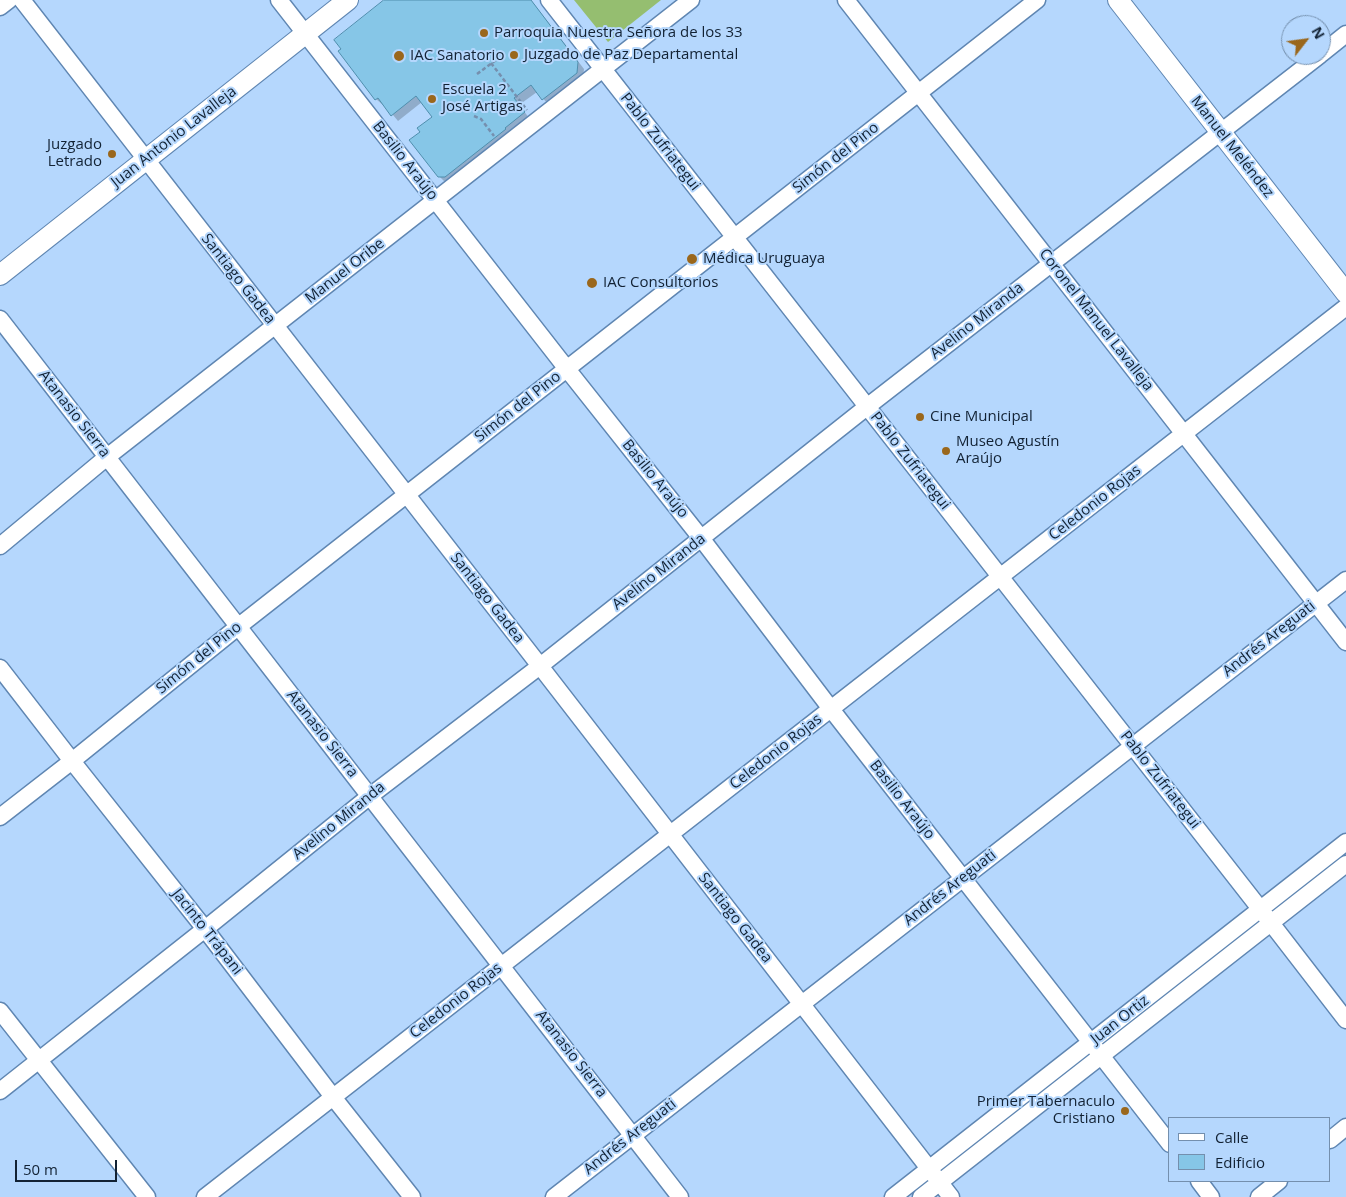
<!DOCTYPE html>
<html>
<head>
<meta charset="utf-8">
<style>
  body { margin:0 }
  #map { position:relative; width:1346px; height:1197px; overflow:hidden; background:#b5d7fd; font-family:"Open Sans",sans-serif }
  canvas { display:block }
  .legend { position:absolute; left:1168px; top:1117px; width:162px; height:65px; box-sizing:border-box; background:#b5d7fd; border:1px solid #748fad; margin:0; padding:6px 9px; list-style:none; font-size:15px; color:#122234 }
  .legend li { display:flex; align-items:center; gap:10px; height:25px }
  .legend b { width:25px; border:1px solid #748fad }
  .north { position:absolute; left:1281px; top:15px; width:50px; height:50px; box-sizing:border-box; background:#b5d7fd; border:1px solid #748fad; border-radius:50%; rotate:60deg; font-size:14px; font-weight:700; line-height:20px; text-align:center; color:#122234 }
  .north::after { content:''; display:block; margin:auto; width:18px; height:22px; background:#9a671c; clip-path:polygon(50% 0,100% 100%,50% 72%,0 100%) }
  .scale { position:absolute; left:15px; top:1160px; width:102px; height:22px; box-sizing:border-box; border:2px solid #122234; border-top:0; padding-left:6px; font-size:15px; line-height:18px; white-space:nowrap; color:#122234; -webkit-text-stroke:4px #b5d7fd; paint-order:stroke }
</style>
</head>
<body>
<div id="map">
<canvas width="1346" height="1197"></canvas>
<ul class="legend">
<li><b style="height:6px;background:#fff"></b>Calle</li>
<li><b style="height:14px;background:#86c6e7"></b>Edificio</li>
</ul>
<div class="north">N</div>
<div class="scale">50 m</div>
</div>
<script>
const g = document.querySelector('canvas').getContext('2d');
g.lineJoin = 'round';
function fill(path, color) {
  g.fillStyle = color;
  g.fill(path, 'evenodd');
}
function strokePath(path, color, width, dash) {
  g.strokeStyle = color;
  g.lineWidth = width;
  g.lineCap = dash ? 'butt' : 'round';
  g.setLineDash(dash || []);
  g.stroke(path);
}
function write(font, color, halo, rows, align = 'center') {
  g.font = font + ' "Open Sans",sans-serif';
  g.lineWidth = 4;
  g.setLineDash([]);
  g.textBaseline = 'middle';
  g.strokeStyle = halo;
  g.fillStyle = color;
  for (const [text, x, y, turn = 0] of rows) {
    g.save();
    g.translate(x, y);
    g.rotate((+turn || 0) * Math.PI / 180);
    g.textAlign = isNaN(turn) ? turn : align;
    if (halo) g.strokeText(text, 0, 0);
    g.fillText(text, 0, 0);
    g.restore();
  }
}
fill(new Path2D(`
  M 574,0 L 661,0 L 608,42 Z`), '#95be70');
fill(new Path2D(`
  M 387,0 L 531,0 L 584,69 L 583,79 L 549,105 L 537,92 L 519,105 L 530,119 L 445,182 L 439,176 L 422,132 L 434,117 L 422,102 L 398,121 L 384,104 L 383,105 L 376,99 Z`), '#0003');
const building = new Path2D(`
  M 384,0 L 531,0 L 578,62 L 577,73 L 542,100 L 531,85 L 514,98 L 525,112 L 505,128 L 506,129 L 445,177 L 438,177 L 409,140 L 420,132 L 417,128 L 432,117 L 416,96 L 391,116 L 378,98 L 375,100 L 338,51 L 341,49 L 334,40 Z`);
fill(building, '#86c6e7');
strokePath(building, '#4f8ead', 1);
const minor = new Path2D(`
  M 22,0 L 540,666 L 951,1197
  M 279,0 L 567,369 L 701,538 L 831,709 L 1170,1144
  M 549,0 L 1261,910 L 1346,1020
  M 846,0 L 1346,642
  M 0,7 L 9,0
  M 1321,54 L 1346,34
  M 0,319 L 680,1197
  M 0,546 L 107,457 L 691,0
  M 0,668 L 72,761 L 205,929 L 333,1097 L 412,1197
  M 0,817 L 72,761 L 239,626 L 1037,0
  M 0,1011 L 147,1197
  M 0,1091 L 205,929 L 370,796 L 540,666 L 868,406 L 1320,55
  M 1330,1140 L 1346,1127
  M 1199,1181 L 1211,1197
  M 205,1197 L 1346,307
  M 554,1197 L 1346,580
  M 893,1197 L 1346,842
  M 921,1197 L 1346,864
  M 1259,1197 L 1279,1181`);
const tertiary = new Path2D(`
  M 1118,0 L 1346,293
  M 0,275 L 348,0`);
strokePath(minor, '#5f86b2', 19);
strokePath(tertiary, '#5f86b2', 22);
strokePath(new Path2D(`
  M 491,63 L 527,110
  M 477,74 L 500,57
  M 474,116 L 481,119 L 494,136`), '#758fae', 2.5, [4, 2.5]);
strokePath(minor, '#fff', 16);
strokePath(tertiary, '#fff', 20);
for (const [x, y, r, color] of [
  [484,33,5,"#9a671c"],
  [514,55,5,"#9a671c"],
  [399,56,6,"#9a671c"],
  [432,99,5,"#9a671c"],
  [112,154,5,"#9a671c"],
  [692,259,6,"#9a671c"],
  [592,283,6,"#9a671c"],
  [920,417,5,"#9a671c"],
  [946,451,5,"#9a671c"],
  [1125,1111,5,"#9a671c"]
]) {
  const dot = new Path2D();
  dot.arc(x, y, r, 0, 2 * Math.PI);
  g.fillStyle = color;
  g.fill(dot);
  strokePath(dot, '#b5d7fd', 2);
}
write('15px', '#122234', '#b5d7fd', [
  ["Parroquia Nuestra Señora de los 33",494,33],
  ["Juzgado de Paz Departamental",524,55],
  ["IAC Sanatorio",410,56],
  ["Escuela 2",442,90],
  ["José Artigas",442,107],
  ["Juzgado",102,145,"right"],
  ["Letrado",102,162,"right"],
  ["Médica Uruguaya",703,259],
  ["IAC Consultorios",603,283],
  ["Cine Municipal",930,417],
  ["Museo Agustín",956,442],
  ["Araújo",956,459],
  ["Primer Tabernaculo",1115,1102,"right"],
  ["Cristiano",1115,1119,"right"]
], 'left');
write('15px', '#122234', '#b5d7fd', [
  ["Juan Antonio Lavalleja",174,137,-38],
  ["Pablo Zufriategui",660,142,52],
  ["Manuel Meléndez",1232,147,52],
  ["Simón del Pino",836,158,-38],
  ["Basilio Araújo",405,161,52],
  ["Manuel Oribe",345,271,-38],
  ["Santiago Gadea",238,279,52],
  ["Coronel Manuel Lavalleja",1096,320,52],
  ["Avelino Miranda",977,321,-38],
  ["Simón del Pino",518,407,-38],
  ["Atanasio Sierra",74,414,52],
  ["Pablo Zufriategui",910,461,52],
  ["Basilio Araújo",655,479,51],
  ["Celedonio Rojas",1095,503,-38],
  ["Avelino Miranda",659,572,-38],
  ["Santiago Gadea",487,598,52],
  ["Andrés Areguati",1269,639,-38],
  ["Simón del Pino",199,658,-39],
  ["Atanasio Sierra",322,734,52],
  ["Celedonio Rojas",776,752,-38],
  ["Pablo Zufriategui",1160,780,52],
  ["Basilio Araújo",902,800,52],
  ["Avelino Miranda",339,821,-39],
  ["Andrés Areguati",950,888,-38],
  ["Santiago Gadea",735,918,52],
  ["Jacinto Trápani",207,932,52],
  ["Celedonio Rojas",456,1001,-38],
  ["Juan Ortiz",1120,1020,-38],
  ["Atanasio Sierra",571,1054,52],
  ["Andrés Areguati",630,1137,-38]
]);
</script>
</body>
</html>
